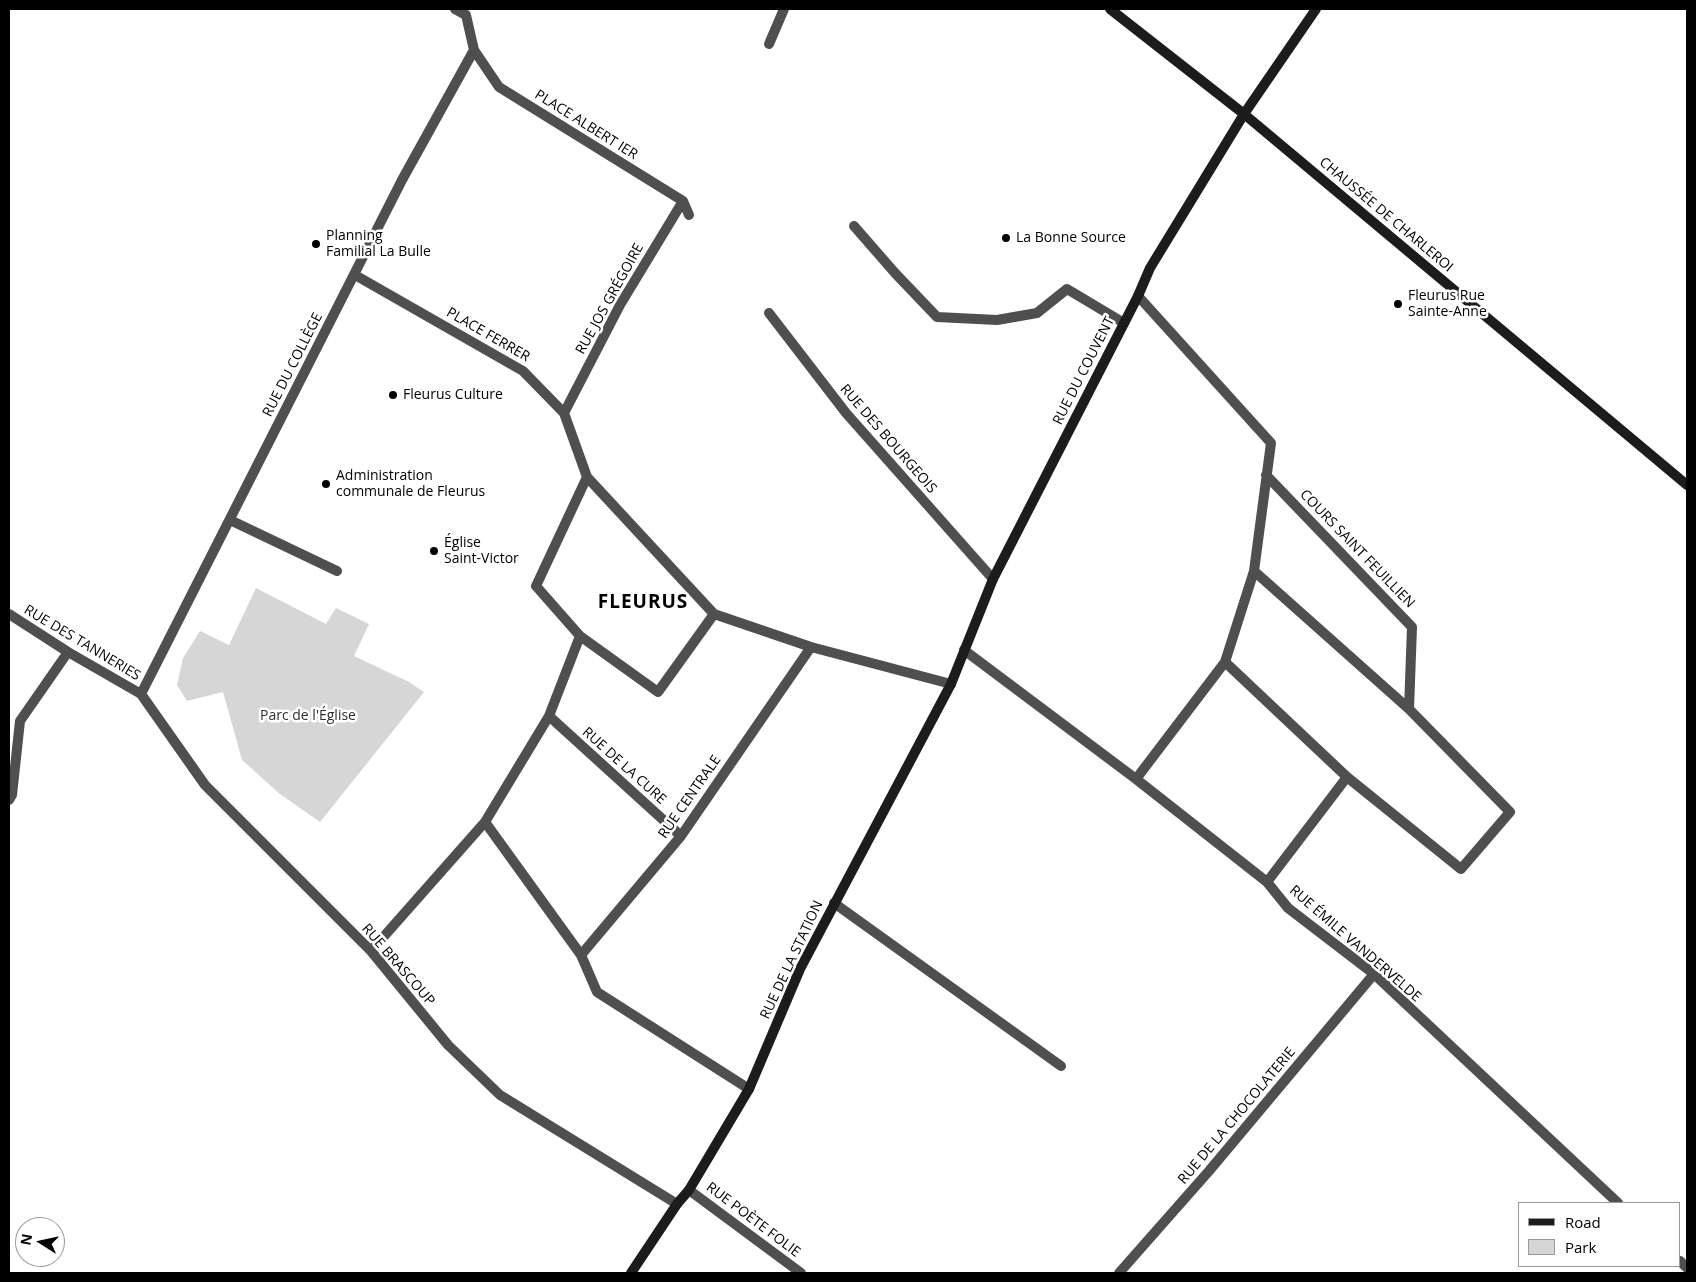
<!DOCTYPE html>
<html>
<head>
<meta charset="utf-8">
<style>
  body { margin:0 }
  #map { position:relative; width:1696px; height:1282px; overflow:hidden; background:#fff; font-family:"Open Sans",sans-serif }
  canvas { display:block }
  .frame { position:absolute; inset:0; border:10px solid #000; pointer-events:none }
  .legend { position:absolute; left:1518px; top:1202px; width:162px; height:65px; box-sizing:border-box; background:#fff; border:1px solid #999; margin:0; padding:6px 9px; list-style:none; font-size:15px; color:#000 }
  .legend li { display:flex; align-items:center; gap:10px; height:25px }
  .legend b { width:25px; border:1px solid #999 }
  .north { position:absolute; left:15px; top:1217px; width:50px; height:50px; box-sizing:border-box; background:#fff; border:1px solid #999; border-radius:50%; rotate:280deg; font-size:14px; font-weight:700; line-height:20px; text-align:center; color:#000 }
  .north::after { content:''; display:block; margin:auto; width:18px; height:22px; background:#000; clip-path:polygon(50% 0,100% 100%,50% 72%,0 100%) }
</style>
</head>
<body>
<div id="map">
<canvas width="1696" height="1282"></canvas>
<div class="frame"></div>
<ul class="legend">
<li><b style="height:6px;background:#1c1c1c"></b>Road</li>
<li><b style="height:14px;background:#d6d6d6"></b>Park</li>
</ul>
<div class="north">N</div>
</div>
<script>
const g = document.querySelector('canvas').getContext('2d');
g.lineJoin = 'round';
function fill(path, color) {
  g.fillStyle = color;
  g.fill(path, 'evenodd');
}
function strokePath(path, color, width, dash) {
  g.strokeStyle = color;
  g.lineWidth = width;
  g.lineCap = dash ? 'butt' : 'round';
  g.setLineDash(dash || []);
  g.stroke(path);
}
function write(font, color, halo, rows, align = 'center') {
  g.font = font + ' "Open Sans",sans-serif';
  g.lineWidth = 5;
  g.setLineDash([]);
  g.textBaseline = 'middle';
  g.strokeStyle = halo;
  g.fillStyle = color;
  for (const [text, x, y, turn = 0] of rows) {
    g.save();
    g.translate(x, y);
    g.rotate((+turn || 0) * Math.PI / 180);
    g.textAlign = isNaN(turn) ? turn : align;
    if (halo) g.strokeText(text, 0, 0);
    g.fillText(text, 0, 0);
    g.restore();
  }
}
fill(new Path2D(`
  M 256,588 L 326,624 L 336,608 L 369,624 L 354,656 L 409,682 L 424,692 L 320,822 L 280,794 L 242,760 L 223,692 L 187,701 L 177,685 L 183,658 L 200,631 L 229,645 Z`), '#d6d6d6');
strokePath(new Path2D(`
  M 230,520 L 337,571
  M 834,903 L 1061,1066`), '#4f4f4f', 10);
strokePath(new Path2D(`
  M 455,9 L 466,15 L 474,50 L 499,87 L 683,201 L 689,215
  M 769,44 L 784,9
  M 854,226 L 895,273 L 937,317 L 997,320 L 1037,313 L 1067,289 L 1124,323
  M 355,275 L 523,371 L 564,413 L 587,477 L 714,614 L 811,647 L 951,684
  M 1138,296 L 1271,443 L 1254,571 L 1225,662 L 1347,777 L 1461,869 L 1510,812 L 1409,709 L 1254,571
  M 769,313 L 846,413 L 993,579
  M 564,413 L 620,305 L 683,201
  M 1266,475 L 1412,627 L 1409,709
  M 587,477 L 536,586 L 580,636 L 658,692 L 714,614
  M 9,614 L 68,652 L 141,694 L 205,785 L 371,951 L 448,1045 L 500,1095 L 677,1204
  M 964,650 L 1136,779 L 1267,882 L 1288,908 L 1374,974 L 1618,1203
  M 141,694 L 402,180 L 474,50
  M 549,716 L 681,836
  M 1136,779 L 1225,662
  M 9,800 L 12,795 L 20,721 L 68,652
  M 485,822 L 581,955 L 597,992 L 749,1089
  M 1267,882 L 1347,777
  M 371,951 L 485,822 L 549,716 L 580,636
  M 581,955 L 681,836 L 811,647
  M 689,1190 L 801,1273
  M 1680,1261 L 1687,1268
  M 1119,1273 L 1209,1171 L 1374,974`), '#4f4f4f', 10);
strokePath(new Path2D(`
  M 1110,9 L 1244,114 L 1687,485
  M 631,1273 L 677,1204 L 689,1190 L 749,1089 L 800,969 L 951,684 L 993,579 L 1138,296 L 1150,268 L 1244,114 L 1316,9`), '#1c1c1c', 10);
for (const [x, y, r, color] of [
  [1006,238,5,"#000"],
  [316,244,5,"#000"],
  [1398,304,5,"#000"],
  [393,395,5,"#000"],
  [326,484,5,"#000"],
  [434,551,5,"#000"]
]) {
  const dot = new Path2D();
  dot.arc(x, y, r, 0, 2 * Math.PI);
  g.fillStyle = color;
  g.fill(dot);
  strokePath(dot, '#fff', 2);
}
write('14px', '#000', '#fff', [
  ["PLACE ALBERT IER",586,125,32],
  ["CHAUSSÉE DE CHARLEROI",1386,215,40],
  ["RUE JOS GRÉGOIRE",610,299,-61],
  ["PLACE FERRER",488,335,30],
  ["RUE DU COLLÈGE",293,365,-63],
  ["RUE DU COUVENT",1084,371,-63],
  ["RUE DES BOURGEOIS",888,439,49],
  ["COURS SAINT FEUILLIEN",1357,549,46],
  ["RUE DES TANNERIES",82,643,31],
  ["RUE DE LA CURE",624,766,42],
  ["RUE CENTRALE",690,797,-55],
  ["RUE ÉMILE VANDERVELDE",1355,944,41],
  ["RUE DE LA STATION",792,960,-65],
  ["RUE BRASCOUP",398,965,49],
  ["RUE DE LA CHOCOLATERIE",1237,1116,-50],
  ["RUE POÈTE FOLIE",753,1220,37]
]);
write('14px', '#000', '#fff', [
  ["Planning",326,236],
  ["Familial La Bulle",326,252],
  ["La Bonne Source",1016,238],
  ["Fleurus Rue",1408,296],
  ["Sainte-Anne",1408,312],
  ["Fleurus Culture",403,395],
  ["Administration",336,476],
  ["communale de Fleurus",336,492],
  ["Église",444,543],
  ["Saint-Victor",444,559]
], 'left');
write('14px', '#2d2d2d', '#fff', [
  ["Parc de l'Église",308,716]
]);
g.letterSpacing = '1px';
write('bold 19px', '#000', '#fff', [
  ["FLEURUS",643,603]
]);
g.letterSpacing = '0px';
</script>
</body>
</html>
